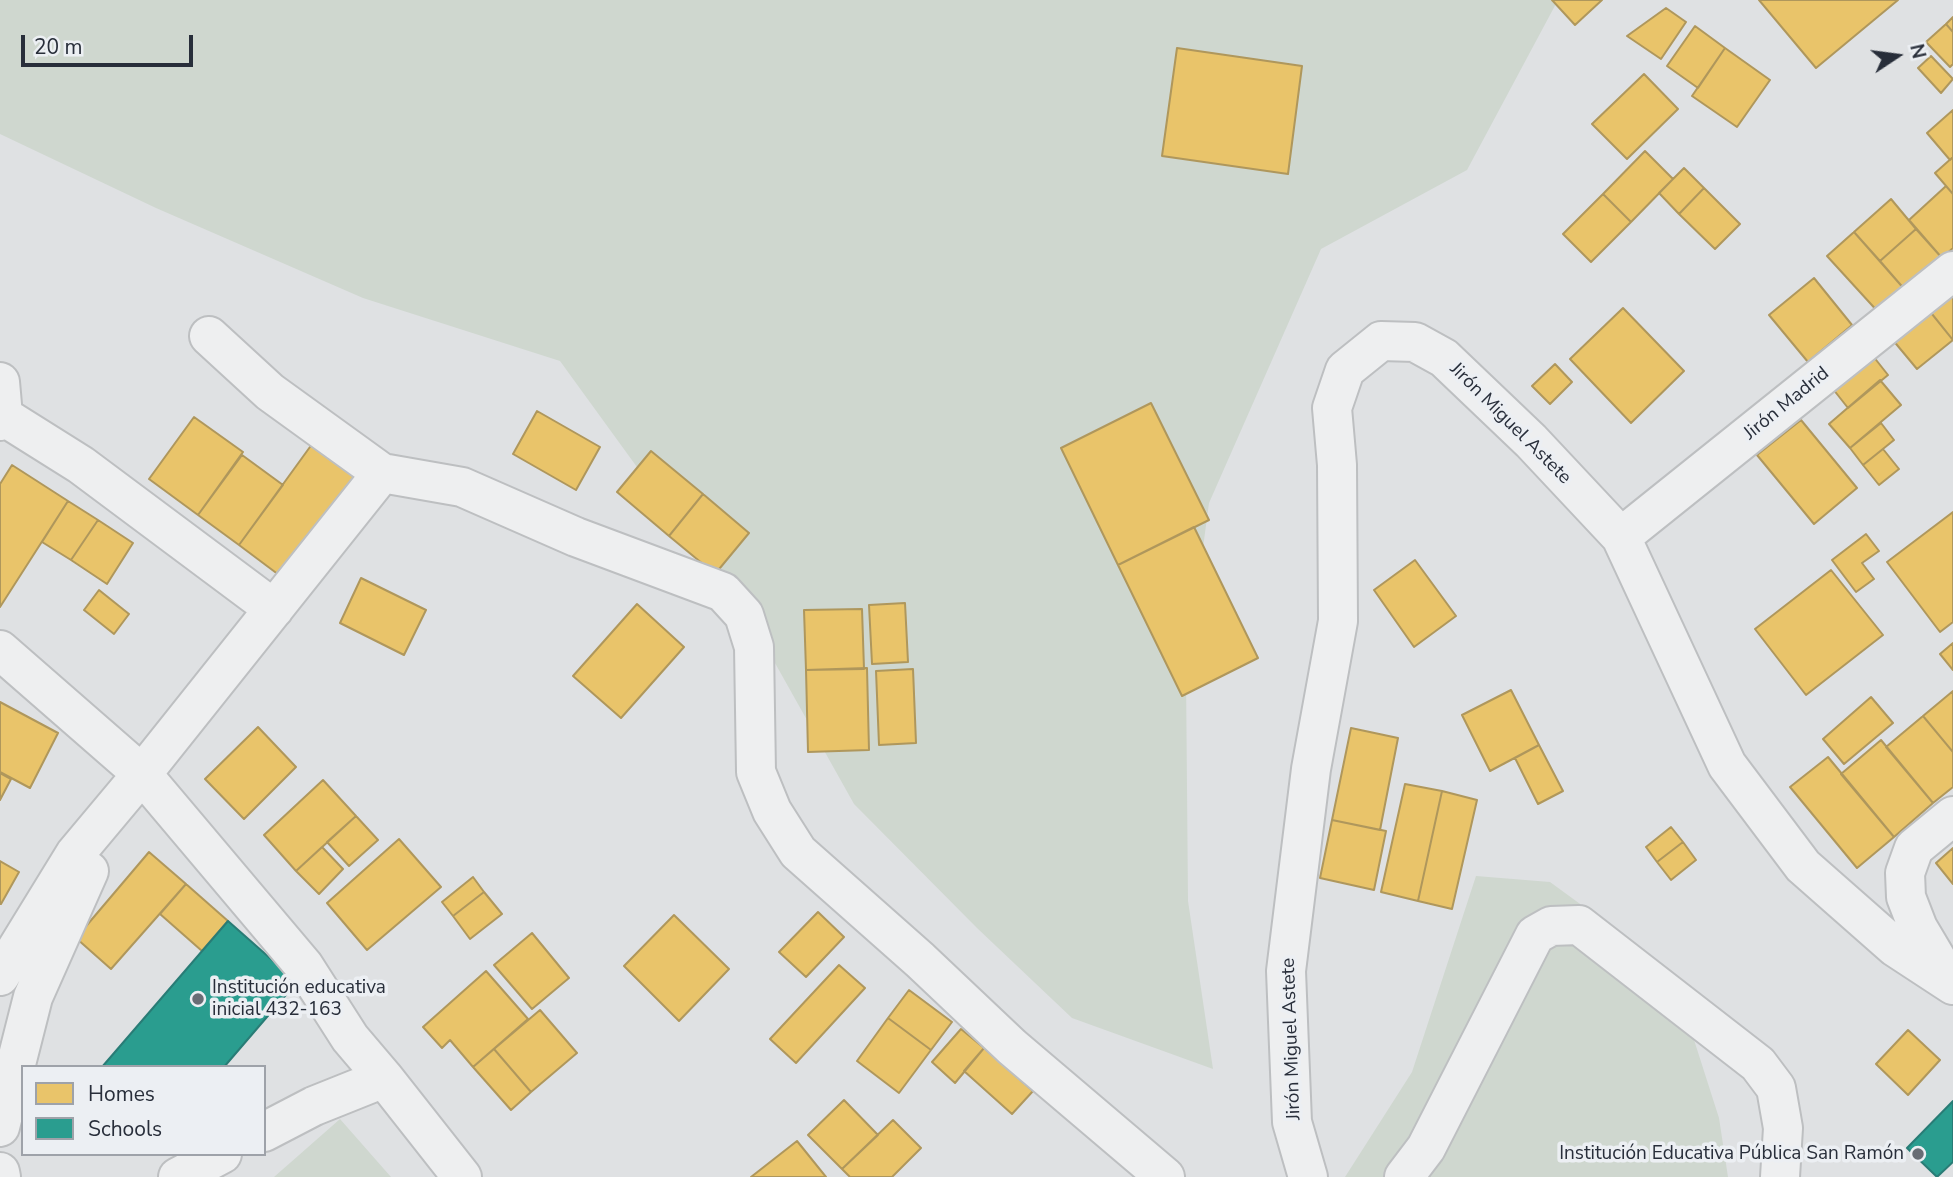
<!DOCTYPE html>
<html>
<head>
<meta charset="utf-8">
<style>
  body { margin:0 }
  #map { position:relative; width:1953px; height:1177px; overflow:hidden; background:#dfe1e3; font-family:"Nunito Sans",sans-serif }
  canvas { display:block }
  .legend { position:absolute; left:21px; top:1065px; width:245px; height:91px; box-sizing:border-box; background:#eceff3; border:2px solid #9ea2a9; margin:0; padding:9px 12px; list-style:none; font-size:21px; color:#282e3a }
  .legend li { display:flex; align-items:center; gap:14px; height:35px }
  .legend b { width:35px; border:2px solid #9ea2a9 }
  .north { position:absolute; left:1862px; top:21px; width:70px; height:70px; -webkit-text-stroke:5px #eceff3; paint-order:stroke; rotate:77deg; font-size:19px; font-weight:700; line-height:28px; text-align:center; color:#282e3a }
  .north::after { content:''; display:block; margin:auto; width:24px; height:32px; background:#282e3a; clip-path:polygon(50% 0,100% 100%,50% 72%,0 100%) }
  .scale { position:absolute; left:21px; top:35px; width:172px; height:32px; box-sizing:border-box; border:4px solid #282e3a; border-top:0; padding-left:9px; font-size:21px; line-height:24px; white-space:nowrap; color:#282e3a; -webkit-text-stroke:5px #eceff3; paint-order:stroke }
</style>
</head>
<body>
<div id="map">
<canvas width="1953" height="1177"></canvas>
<ul class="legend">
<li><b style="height:19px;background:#e9c46a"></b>Homes</li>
<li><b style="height:19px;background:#2a9d8f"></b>Schools</li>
</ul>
<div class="north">N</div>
<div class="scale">20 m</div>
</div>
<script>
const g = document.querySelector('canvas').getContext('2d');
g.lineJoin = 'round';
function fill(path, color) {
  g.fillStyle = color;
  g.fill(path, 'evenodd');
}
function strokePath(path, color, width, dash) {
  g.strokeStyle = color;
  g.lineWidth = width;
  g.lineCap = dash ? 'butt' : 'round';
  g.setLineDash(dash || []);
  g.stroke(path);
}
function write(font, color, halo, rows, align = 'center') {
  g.font = font + ' "Nunito Sans",sans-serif';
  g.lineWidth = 7;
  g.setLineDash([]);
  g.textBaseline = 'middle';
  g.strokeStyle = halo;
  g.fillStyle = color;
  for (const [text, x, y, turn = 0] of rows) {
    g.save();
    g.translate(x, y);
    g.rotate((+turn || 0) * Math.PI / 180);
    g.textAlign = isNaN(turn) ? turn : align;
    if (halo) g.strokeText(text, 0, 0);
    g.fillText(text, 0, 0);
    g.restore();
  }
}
fill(new Path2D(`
  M 0,0 L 1558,0 L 1467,170 L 1321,249 L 1209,503 L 1186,674 L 1188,901 L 1213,1069 L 1072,1018 L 977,928 L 854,804 L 761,638 L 560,361 L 363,298 L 156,208 L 0,134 Z
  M 1476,876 L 1550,882 L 1672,971 L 1719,1118 L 1728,1177 L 1345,1177 L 1412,1072 Z
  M 340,1119 L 391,1177 L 274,1177 Z`), '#cfd7cf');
const homes = new Path2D(`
  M 1552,0 L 1602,0 L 1575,25 Z
  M 1759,0 L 1898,0 L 1816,68 Z
  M 1666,8 L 1686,22 L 1661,59 L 1627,36 Z
  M 1953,17 L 1953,32 L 1946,24 Z
  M 1946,24 L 1953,32 L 1953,64 L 1950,67 L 1926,42 Z
  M 1695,26 L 1725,48 L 1698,88 L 1667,66 Z
  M 1177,48 L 1302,66 L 1288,174 L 1162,156 Z
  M 1725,48 L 1770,80 L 1737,127 L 1692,96 Z
  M 1931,56 L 1953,79 L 1941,93 L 1918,68 Z
  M 1644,74 L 1678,109 L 1627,159 L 1592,124 Z
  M 1953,110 L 1953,157 L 1950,160 L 1927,133 Z
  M 1645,151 L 1673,179 L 1631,222 L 1603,194 Z
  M 1953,157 L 1953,194 L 1935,173 Z
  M 1684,168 L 1704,188 L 1679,214 L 1659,193 Z
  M 1946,186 L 1953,194 L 1953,248 L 1942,258 L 1909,220 Z
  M 1704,188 L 1740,224 L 1715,249 L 1679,214 Z
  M 1603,194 L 1631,222 L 1591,262 L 1563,234 Z
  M 1891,199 L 1916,229 L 1880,261 L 1854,232 Z
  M 1916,229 L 1942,258 L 1906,291 L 1880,261 Z
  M 1854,232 L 1906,291 L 1880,314 L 1827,256 Z
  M 1814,278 L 1852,325 L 1808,362 L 1769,315 Z
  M 1953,290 L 1953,340 L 1928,309 Z
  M 1623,308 L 1684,371 L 1631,423 L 1570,359 Z
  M 1928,309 L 1953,340 L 1917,369 L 1892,339 Z
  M 1873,356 L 1888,375 L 1848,408 L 1833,389 Z
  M 1555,364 L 1572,382 L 1550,404 L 1532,386 Z
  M 1880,380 L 1901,405 L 1850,448 L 1829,424 Z
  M 1151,403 L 1209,520 L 1118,565 L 1061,448 Z
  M 537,411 L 600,447 L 576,490 L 513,454 Z
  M 194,417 L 243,452 L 198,515 L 149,479 Z
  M 1801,420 L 1857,488 L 1814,524 L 1757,455 Z
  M 1881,423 L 1894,440 L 1863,465 L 1850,448 Z
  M 315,440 L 363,477 L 287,581 L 239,545 Z
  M 1883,449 L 1899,469 L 1879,485 L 1863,465 Z
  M 651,451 L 703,494 L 669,536 L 617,492 Z
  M 242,455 L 283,485 L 239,545 L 198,515 Z
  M 12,465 L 68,501 L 0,607 L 0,484 Z
  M 703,494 L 749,533 L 715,574 L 669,536 Z
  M 68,501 L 98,520 L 71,560 L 42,542 Z
  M 1953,512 L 1953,622 L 1940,632 L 1887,562 Z
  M 98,520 L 133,543 L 107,584 L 71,560 Z
  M 1194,527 L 1258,658 L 1182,696 L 1118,565 Z
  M 1866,534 L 1879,551 L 1862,563 L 1874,579 L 1856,592 L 1832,560 Z
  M 1415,560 L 1456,616 L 1414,647 L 1374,590 Z
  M 1831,570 L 1883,635 L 1806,695 L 1755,629 Z
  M 361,578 L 426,610 L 404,655 L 340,623 Z
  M 99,590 L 129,614 L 114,634 L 84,610 Z
  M 905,603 L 908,662 L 872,664 L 869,605 Z
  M 637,604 L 684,647 L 621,718 L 573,676 Z
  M 862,609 L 864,669 L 806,670 L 804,610 Z
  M 1953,643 L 1953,670 L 1940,654 Z
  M 867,668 L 869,750 L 808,752 L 806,670 Z
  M 913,669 L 916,743 L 879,745 L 876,671 Z
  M 1511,690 L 1539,745 L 1490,771 L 1462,715 Z
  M 1953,691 L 1953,752 L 1923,716 Z
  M 1871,697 L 1893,723 L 1844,764 L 1823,739 Z
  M 0,702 L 58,733 L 30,788 L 0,772 Z
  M 1923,716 L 1953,752 L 1953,787 L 1933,803 L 1886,747 Z
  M 258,727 L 296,767 L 244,819 L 205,779 Z
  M 1351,728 L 1398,738 L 1380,830 L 1332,820 Z
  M 1881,740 L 1933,803 L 1894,837 L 1841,774 Z
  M 1539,745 L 1563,791 L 1538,804 L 1515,758 Z
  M 1828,757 L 1894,837 L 1857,868 L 1790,787 Z
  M 0,773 L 11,779 L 0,800 Z
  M 323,780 L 356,816 L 296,871 L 264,835 Z
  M 1405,784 L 1442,791 L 1418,901 L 1381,892 Z
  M 1442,791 L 1477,800 L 1452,909 L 1418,901 Z
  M 356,816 L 378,840 L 349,866 L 327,842 Z
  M 1332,820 L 1386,831 L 1374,890 L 1320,878 Z
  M 1671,827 L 1683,842 L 1657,862 L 1646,847 Z
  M 399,839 L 441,887 L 367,950 L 327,903 Z
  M 1683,842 L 1696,860 L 1671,880 L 1657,862 Z
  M 322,847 L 343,869 L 319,894 L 296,871 Z
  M 1953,848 L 1953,884 L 1936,863 Z
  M 149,852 L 186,884 L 111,969 L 76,938 Z
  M 0,861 L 19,872 L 1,904 L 0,904 Z
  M 473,877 L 484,892 L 453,916 L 442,902 Z
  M 186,884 L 228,921 L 202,951 L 160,914 Z
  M 484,892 L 502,914 L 470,939 L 453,916 Z
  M 818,912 L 844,937 L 806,977 L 779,952 Z
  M 674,915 L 729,969 L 679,1021 L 624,966 Z
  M 532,933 L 569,978 L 532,1009 L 494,965 Z
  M 839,965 L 865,988 L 796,1063 L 770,1039 Z
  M 486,971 L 528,1019 L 473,1067 L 450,1040 L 442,1048 L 423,1027 Z
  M 909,990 L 952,1022 L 931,1050 L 888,1018 Z
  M 540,1010 L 577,1053 L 531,1092 L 494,1049 Z
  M 888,1018 L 931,1050 L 899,1093 L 857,1061 Z
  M 961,1029 L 984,1048 L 955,1083 L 932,1062 Z
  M 1908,1030 L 1940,1060 L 1908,1095 L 1876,1064 Z
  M 984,1048 L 1033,1091 L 1012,1114 L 964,1071 Z
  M 494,1049 L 531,1092 L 511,1110 L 473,1067 Z
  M 844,1100 L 878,1135 L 842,1169 L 808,1135 Z
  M 893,1120 L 921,1148 L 892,1177 L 850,1177 L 842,1169 Z
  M 797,1141 L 826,1177 L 751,1177 Z`);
fill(homes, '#e9c46a');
strokePath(homes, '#af975c', 2);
const schools = new Path2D(`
  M 228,921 L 297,982 L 224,1067 L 102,1067 Z
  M 1953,1101 L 1953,1162 L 1937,1177 L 1907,1148 Z`);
fill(schools, '#2a9d8f');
strokePath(schools, '#297c76', 2);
const street = new Path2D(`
  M 209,336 L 270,392 L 382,473 L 462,487 L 576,537 L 723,592 L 744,615 L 754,647 L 756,772 L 772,811 L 798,852 L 920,960 L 1012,1047 L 1165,1177
  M 0,382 L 3,416 L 0,421
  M 3,416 L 81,465 L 274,609
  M 1621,537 L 1953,271
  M 0,650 L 142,774 L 304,966 L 350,1038 L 384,1078
  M 1946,975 L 1918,928 L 1906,897 L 1905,873 L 1914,848 L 1953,816
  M 0,976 L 75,854 L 142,774 L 382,473
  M 0,1127 L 33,997 L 89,871
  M 264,1132 L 314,1106 L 384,1078 L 462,1177
  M 0,1172 L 1,1177
  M 178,1177 L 222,1154
  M 1308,1177 L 1292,1122 L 1286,971 L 1311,769 L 1338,621 L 1337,465 L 1332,408 L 1345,370 L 1381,341 L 1415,342 L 1444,358 L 1531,441 L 1621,537 L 1727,765 L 1803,866 L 1895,947 L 1953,985
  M 1404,1177 L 1426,1148 L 1535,935 L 1551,926 L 1579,925 L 1758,1064 L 1776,1088 L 1783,1128 L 1780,1177`);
strokePath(street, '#bdbfc1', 42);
strokePath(street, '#eeeff0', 38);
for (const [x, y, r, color] of [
  [198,999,7,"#686d75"],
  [1918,1154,7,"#686d75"]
]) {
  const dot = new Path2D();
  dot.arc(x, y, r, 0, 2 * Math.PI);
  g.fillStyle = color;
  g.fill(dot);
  strokePath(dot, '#eceff3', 2.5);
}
write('19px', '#282e3a', '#eceff3', [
  ["Jirón Madrid",1787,404,-39],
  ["Jirón Miguel Astete",1510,424,45],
  ["Jirón Miguel Astete",1292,1039,-92]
]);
write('19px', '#282e3a', '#eceff3', [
  ["Institución educativa",212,988],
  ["inicial 432-163",212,1010],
  ["Institución Educativa Pública San Ramón",1904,1154,"right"]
], 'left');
</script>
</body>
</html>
